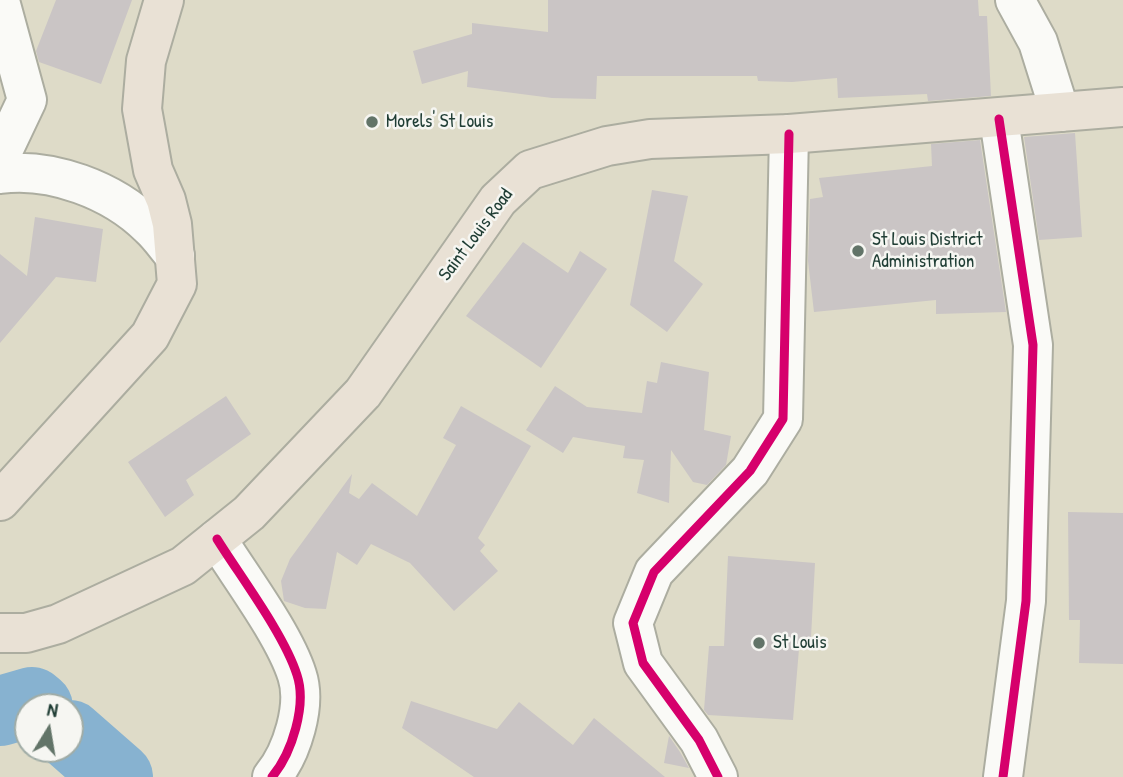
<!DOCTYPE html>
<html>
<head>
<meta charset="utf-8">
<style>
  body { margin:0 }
  #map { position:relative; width:1123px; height:777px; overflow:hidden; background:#dedbc8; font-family:"Patrick Hand",sans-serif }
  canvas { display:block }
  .north { position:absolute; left:14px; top:693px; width:70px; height:70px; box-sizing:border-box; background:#f6f6f2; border:2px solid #a0aca6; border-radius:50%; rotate:11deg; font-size:19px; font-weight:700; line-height:28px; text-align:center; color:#1f3d34 }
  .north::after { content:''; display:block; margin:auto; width:24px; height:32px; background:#627468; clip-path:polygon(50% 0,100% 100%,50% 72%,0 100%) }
</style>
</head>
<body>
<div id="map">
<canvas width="1123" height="777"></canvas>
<div class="north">N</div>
</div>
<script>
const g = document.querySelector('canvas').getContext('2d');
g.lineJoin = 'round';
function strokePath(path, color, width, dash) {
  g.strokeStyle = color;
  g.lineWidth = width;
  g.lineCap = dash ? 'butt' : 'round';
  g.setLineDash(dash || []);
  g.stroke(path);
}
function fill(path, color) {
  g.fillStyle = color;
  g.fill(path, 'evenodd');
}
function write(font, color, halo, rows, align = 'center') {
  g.font = font + ' "Patrick Hand",sans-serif';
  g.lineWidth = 5;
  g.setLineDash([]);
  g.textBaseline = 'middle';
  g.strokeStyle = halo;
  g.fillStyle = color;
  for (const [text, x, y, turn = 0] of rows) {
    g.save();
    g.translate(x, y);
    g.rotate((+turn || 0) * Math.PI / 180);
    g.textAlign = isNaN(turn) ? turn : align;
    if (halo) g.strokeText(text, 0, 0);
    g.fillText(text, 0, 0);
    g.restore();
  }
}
strokePath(new Path2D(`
  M 0,711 L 32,702 L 38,707
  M 70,735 L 118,777`), '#87b2d0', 70);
fill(new Path2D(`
  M 56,0 L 132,0 L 101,84 L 39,62 L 36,51 Z
  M 548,0 L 978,0 L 979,16 L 987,16 L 991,96 L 928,101 L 927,94 L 838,98 L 837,78 L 792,82 L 758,81 L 757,76 L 597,76 L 596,99 L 552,98 L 467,87 L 468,71 L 422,84 L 413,51 L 472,34 L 472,23 L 548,32 Z
  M 1075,133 L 1082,237 L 1039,240 L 1024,137 Z
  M 980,140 L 1006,312 L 936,314 L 936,300 L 814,312 L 808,261 L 810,199 L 823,197 L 819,178 L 932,166 L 931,144 Z
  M 652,190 L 688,196 L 674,261 L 703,284 L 667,332 L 630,305 Z
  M 35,217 L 103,229 L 96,282 L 56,277 L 0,343 L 0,254 L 27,276 Z
  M 523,242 L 568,273 L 580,251 L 607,269 L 541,368 L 466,316 Z
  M 661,362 L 709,372 L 704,430 L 731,436 L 726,465 L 707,485 L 693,482 L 671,450 L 669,503 L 637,493 L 644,460 L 623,458 L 625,446 L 573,437 L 563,453 L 526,430 L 555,386 L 587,407 L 642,413 L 647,381 L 657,383 Z
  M 226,396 L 251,434 L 186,480 L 194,495 L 165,517 L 128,462 Z
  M 461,406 L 531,446 L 478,538 L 485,545 L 480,551 L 498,571 L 454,611 L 410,563 L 371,544 L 357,565 L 337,552 L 326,609 L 305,608 L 284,601 L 281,581 L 290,559 L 352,474 L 349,493 L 359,499 L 372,483 L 417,516 L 456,445 L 443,438 Z
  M 1068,512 L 1123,513 L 1123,664 L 1079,663 L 1080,620 L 1069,620 Z
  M 728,556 L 815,563 L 811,637 L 800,637 L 793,720 L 708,715 L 704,710 L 709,646 L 724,646 Z
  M 411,701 L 497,729 L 519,702 L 573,745 L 594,718 L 665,777 L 474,777 L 402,728 Z
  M 669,736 L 680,752 L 689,768 L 664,763 Z`), '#cac5c5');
const minor = new Path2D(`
  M 1015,0 L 1038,42 L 1060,112
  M 0,1 L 27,100 L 0,157
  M 999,119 L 1033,345 L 1026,601 L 1003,777
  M 0,174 C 51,167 113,190 150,227 C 159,235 167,247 175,256
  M 217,539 C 240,576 284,634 297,675 C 307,705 292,753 272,777
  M 718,777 L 699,740 L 643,663 L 633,623 L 654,572 L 750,471 L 783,419 L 789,134`);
const major = new Path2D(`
  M 0,501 L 150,336 L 177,284 L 172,224 L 166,200 L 153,170 L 142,109 L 146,61 L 164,0
  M 0,633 L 26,633 L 58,624 L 183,566 L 249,513 L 363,393 L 498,200 L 530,170 L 607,146 L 650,139 L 789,134 L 1123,107`);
strokePath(minor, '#acada0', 42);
strokePath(major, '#acada0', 42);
strokePath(minor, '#fafaf7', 38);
strokePath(major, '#e9e1d5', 38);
strokePath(new Path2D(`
  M 999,119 L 1033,345 L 1026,601 L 1003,777
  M 217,539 C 240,576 284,634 297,675 C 307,705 292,753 272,777
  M 718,777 L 699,740 L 643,663 L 633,623 L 654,572 L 750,471 L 783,419 L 789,134`), '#d6006c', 9);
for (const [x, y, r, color] of [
  [372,122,7,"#627468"],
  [858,251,7,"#627468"],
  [759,643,7,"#627468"]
]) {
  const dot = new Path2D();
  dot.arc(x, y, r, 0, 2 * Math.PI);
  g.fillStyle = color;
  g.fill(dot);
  strokePath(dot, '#f6f6f2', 2.5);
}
write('19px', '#1f3d34', '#f6f6f2', [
  ["Morels' St Louis",386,122],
  ["St Louis District",872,240],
  ["Administration",872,262],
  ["St Louis",773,643]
], 'left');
write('19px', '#1f3d34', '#f6f6f2', [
  ["Saint Louis Road",476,235,-53]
]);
</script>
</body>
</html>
